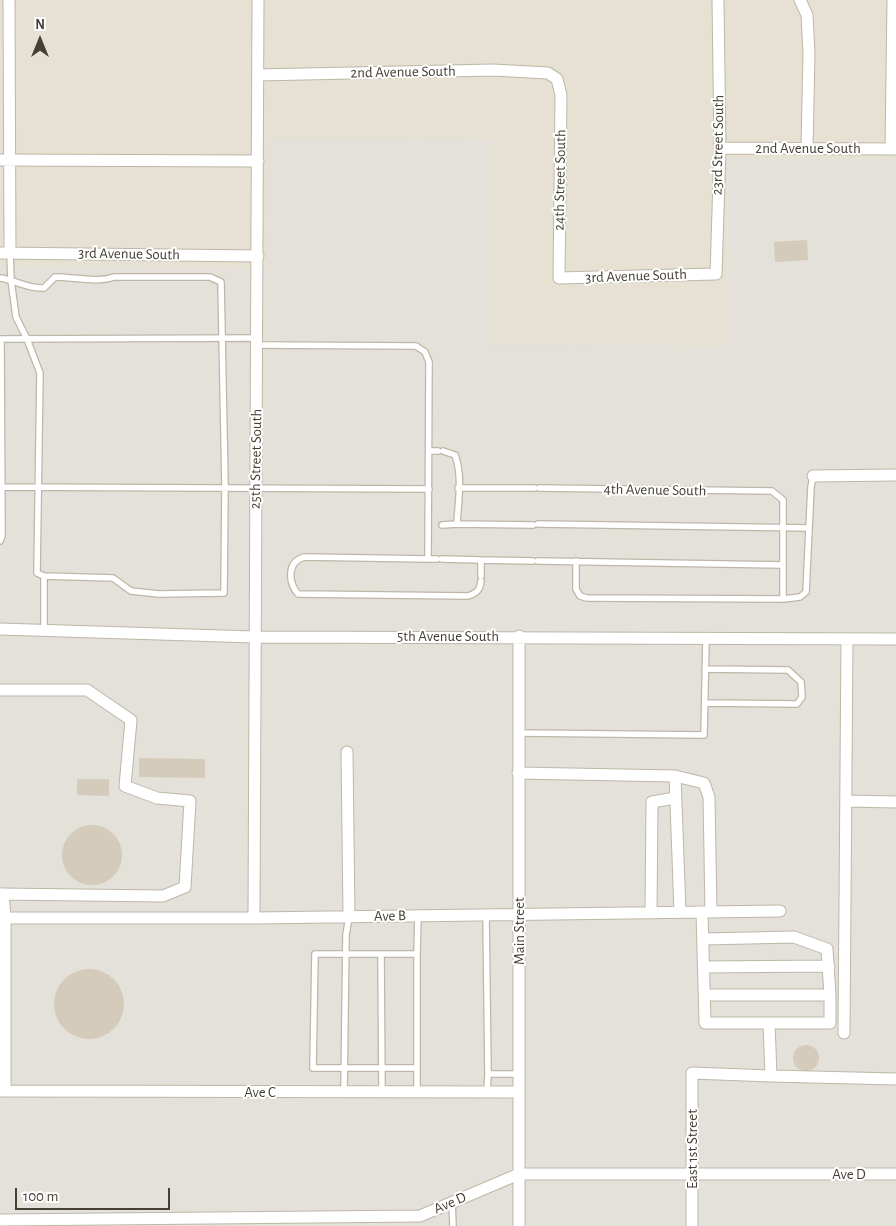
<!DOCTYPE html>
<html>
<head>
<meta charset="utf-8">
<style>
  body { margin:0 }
  #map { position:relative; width:896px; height:1226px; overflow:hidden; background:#f2efe5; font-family:"Alegreya Sans",sans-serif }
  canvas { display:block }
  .north { position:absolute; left:15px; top:15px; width:50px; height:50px; -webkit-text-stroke:4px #fff; paint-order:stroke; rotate:0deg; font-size:14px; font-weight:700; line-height:20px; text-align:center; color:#453f34 }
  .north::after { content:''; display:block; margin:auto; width:18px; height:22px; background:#453f34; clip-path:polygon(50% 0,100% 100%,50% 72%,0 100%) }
  .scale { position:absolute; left:15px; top:1188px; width:155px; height:22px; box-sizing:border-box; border:2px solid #453f34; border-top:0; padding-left:6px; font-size:15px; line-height:18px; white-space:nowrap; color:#453f34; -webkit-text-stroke:4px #fff; paint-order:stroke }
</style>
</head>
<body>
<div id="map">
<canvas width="896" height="1226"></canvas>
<div class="north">N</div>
<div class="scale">100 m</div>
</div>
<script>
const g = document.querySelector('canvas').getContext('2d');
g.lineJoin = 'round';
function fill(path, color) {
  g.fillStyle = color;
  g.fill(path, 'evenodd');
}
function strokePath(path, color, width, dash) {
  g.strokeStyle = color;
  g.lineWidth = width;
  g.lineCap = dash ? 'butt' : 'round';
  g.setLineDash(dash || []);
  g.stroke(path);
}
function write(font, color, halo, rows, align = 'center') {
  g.font = font + ' "Alegreya Sans",sans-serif';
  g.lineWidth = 4;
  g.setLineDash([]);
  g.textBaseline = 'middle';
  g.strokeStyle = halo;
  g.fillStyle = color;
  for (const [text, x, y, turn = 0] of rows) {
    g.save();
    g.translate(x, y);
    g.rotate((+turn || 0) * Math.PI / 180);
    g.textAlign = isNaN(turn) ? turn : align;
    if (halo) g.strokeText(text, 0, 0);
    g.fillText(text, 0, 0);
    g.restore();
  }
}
fill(new Path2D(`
  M 0,0 L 896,0 L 896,159 L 728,158 L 727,346 L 491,345 L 491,139 L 269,268 L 0,266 Z`), '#e6e1d3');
fill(new Path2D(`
  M 268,138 L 491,139 L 491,344 L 727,346 L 728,158 L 896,159 L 896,1226 L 0,1226 L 0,266 L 269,268 Z`), '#e4e0da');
fill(new Path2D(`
  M 807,240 L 808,260 L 775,262 L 774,242 Z
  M 139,758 L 205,759 L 205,778 L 139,777 Z
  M 77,779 L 109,779 L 109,796 L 77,795 Z
  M62 855a30 30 0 1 1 60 0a30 30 0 1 1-60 0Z
  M54 1004a35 35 0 1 1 70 0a35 35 0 1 1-70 0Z
  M793 1058a13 13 0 1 1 26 0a13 13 0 1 1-26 0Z`), '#d4cbba');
const service = new Path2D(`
  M 0,278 L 1,278 C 17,281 28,289 44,288 L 55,277 C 73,277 97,283 114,277 L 210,277 L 221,282 L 225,486 L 224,593 L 159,594 L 131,591 L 113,578 L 44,576 L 37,573 L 40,373 L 27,339 L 16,317 L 11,280 L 10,253
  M 257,345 L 416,346 L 425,352 L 429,362 L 428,559 L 304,557 C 287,562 288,582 298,594 L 468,596 C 477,593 480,590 481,581
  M 429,451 L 438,451
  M 0,487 L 429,489
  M 458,488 L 534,488
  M 539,488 L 772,491 L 783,500 L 783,565
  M 457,524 L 533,525
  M 538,524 L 809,528
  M 442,525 L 457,524 C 458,503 463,476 455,455 L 443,451
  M 0,541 L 2,536 L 1,339 L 257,338
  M 428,559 L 437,559
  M 442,559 L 481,560 L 481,576
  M 481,560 L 533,561
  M 538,561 L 783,565 L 783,599 L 587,598 L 580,596 L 576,589 L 576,561
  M 783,599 L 800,597 L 806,592 L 811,487 L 813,476
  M 44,630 L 44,576
  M 705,703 L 797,704 L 802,697 L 801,682 L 788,670 L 705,669
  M 519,733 L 704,735 L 706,639
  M 486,915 L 488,1074 L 519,1074
  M 417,954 L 417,1068 L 313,1068 L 315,954 L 417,954 L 418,916
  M 381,955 L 382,1092
  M 417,1068 L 417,1092
  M 344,1092 L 346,935 L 349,917
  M 487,1092 L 488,1074
  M 452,1202 L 453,1226`);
const minor = new Path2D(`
  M 9,0 L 10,253
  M 800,0 L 807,15 L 809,53 L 807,148
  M 258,75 L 493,70 L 548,73 L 557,79 L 561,95 L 559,278 L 716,274 L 720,148 L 718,0
  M 720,148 L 896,149
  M 891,149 L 893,0
  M 0,160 L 258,161
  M 0,253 L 258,256
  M 813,476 L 896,475
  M 0,629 L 254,637 L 896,639
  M 0,690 L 87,690 L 131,720 L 125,786 L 157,798 L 190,801 L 185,887 L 163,896 L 0,894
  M 347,752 L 349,917
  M 518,773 L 675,776 L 680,912
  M 675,776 L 704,783 L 709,797 L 711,912
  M 846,801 L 896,802
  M 3,894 L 5,918 L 5,1091
  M 702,912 L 705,1023 L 830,1023 L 830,995 L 705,995
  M 651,913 L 652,802 L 675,798
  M 0,918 L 254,918 L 780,911
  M 254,918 L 258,0
  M 703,939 L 794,937 L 827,949 L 830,995
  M 704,967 L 829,966
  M 844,1033 L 847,639
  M 771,1076 L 896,1079
  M 0,1091 L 519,1092
  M 1,1220 L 420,1216 L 519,1174 L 896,1174
  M 519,1226 L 519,636
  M 692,1226 L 692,1073 L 771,1076 L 769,1023`);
strokePath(service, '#beb7a7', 8);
strokePath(minor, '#beb7a7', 13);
strokePath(service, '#fff', 5.5);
strokePath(minor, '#fff', 11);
write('15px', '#453f34', '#fff', [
  ["2nd Avenue South",403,72,-1],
  ["23rd Street South",718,145,-89],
  ["2nd Avenue South",808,148],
  ["24th Street South",560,180,-89],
  ["3rd Avenue South",129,254,1],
  ["3rd Avenue South",636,276,-2],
  ["25th Street South",256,459,-89],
  ["4th Avenue South",655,490,1],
  ["5th Avenue South",448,636],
  ["Ave B",390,916,-1],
  ["Main Street",519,931,-90],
  ["Ave C",260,1092],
  ["East 1st Street",692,1149,-90],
  ["Ave D",849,1174],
  ["Ave D",450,1203,-23]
]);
</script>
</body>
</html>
